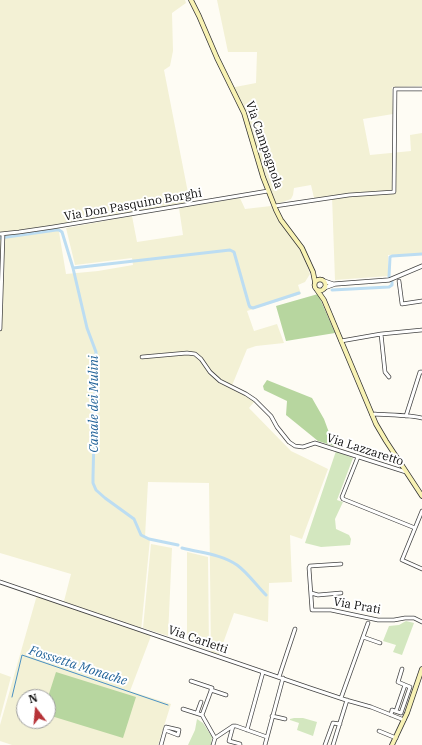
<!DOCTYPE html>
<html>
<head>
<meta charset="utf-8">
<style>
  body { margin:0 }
  #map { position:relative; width:422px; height:745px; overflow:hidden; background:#fefcf4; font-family:"IBM Plex Serif",serif }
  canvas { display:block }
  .north { position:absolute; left:16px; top:689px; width:40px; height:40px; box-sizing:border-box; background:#fff; border:1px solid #9f9f9f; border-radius:50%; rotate:344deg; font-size:11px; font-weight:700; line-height:16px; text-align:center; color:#101010 }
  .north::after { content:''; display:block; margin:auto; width:14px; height:18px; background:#b63237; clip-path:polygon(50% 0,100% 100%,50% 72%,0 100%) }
</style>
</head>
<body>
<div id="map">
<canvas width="422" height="745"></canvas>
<div class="north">N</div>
</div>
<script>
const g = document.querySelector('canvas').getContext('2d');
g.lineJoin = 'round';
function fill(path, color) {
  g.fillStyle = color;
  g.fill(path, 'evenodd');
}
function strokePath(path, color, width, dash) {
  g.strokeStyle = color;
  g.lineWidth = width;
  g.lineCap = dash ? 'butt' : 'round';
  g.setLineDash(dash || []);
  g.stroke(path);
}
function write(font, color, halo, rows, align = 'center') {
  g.font = font + ' "IBM Plex Serif",serif';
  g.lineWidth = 4;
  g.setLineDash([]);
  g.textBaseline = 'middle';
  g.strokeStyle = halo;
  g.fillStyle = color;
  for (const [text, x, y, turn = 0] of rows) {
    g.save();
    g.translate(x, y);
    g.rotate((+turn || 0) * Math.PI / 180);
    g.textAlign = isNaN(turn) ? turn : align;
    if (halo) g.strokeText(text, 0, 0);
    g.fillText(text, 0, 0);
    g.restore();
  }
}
fill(new Path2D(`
  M 0,0 L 185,0 L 186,3 L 172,13 L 173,51 L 170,66 L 164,70 L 190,203 L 58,226 L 66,274 L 98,271 L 133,265 L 132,258 L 75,265 L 66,228 L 132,216 L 137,242 L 183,235 L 179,208 L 240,198 L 245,209 L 271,206 L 274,202 L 244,117 L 230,88 L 256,83 L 257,52 L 228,52 L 217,0 L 422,0 L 422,86 L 392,87 L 393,114 L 363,119 L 370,155 L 411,151 L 410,135 L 422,133 L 422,254 L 388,255 L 388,276 L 335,280 L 332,196 L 314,198 L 311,185 L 294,188 L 293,195 L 291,199 L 272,206 L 278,219 L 302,253 L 310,274 L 305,282 L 298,285 L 301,294 L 247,311 L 254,331 L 277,324 L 284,343 L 256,346 L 247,349 L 231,388 L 242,392 L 255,401 L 249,408 L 291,451 L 328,469 L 302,539 L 290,535 L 292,582 L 269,583 L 268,622 L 234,613 L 218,657 L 211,655 L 209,483 L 148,482 L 145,537 L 150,539 L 141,631 L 151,636 L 130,691 L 171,704 L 158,745 L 12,745 L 0,741 L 0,725 L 37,595 L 63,605 L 71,574 L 0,553 ZM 24,697 L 48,697 L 48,721 L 24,721 Z
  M 151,544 L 172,548 L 168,636 L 143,628 Z
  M 187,552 L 208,557 L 209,650 L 187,642 Z
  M 0,673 L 11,677 L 0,718 Z`), '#f3f1d5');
fill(new Path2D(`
  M 336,451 L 353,458 L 337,500 L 343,502 L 335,519 L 336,529 L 349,535 L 351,539 L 350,545 L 321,547 L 305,543 Z
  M 406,621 L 414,623 L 402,655 L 393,652 L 396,645 L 383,641 L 389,626 L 399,625 Z
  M 294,718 L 303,718 L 317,722 L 313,736 L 297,730 L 299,723 L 290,720 L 290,719 Z
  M 197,719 L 203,723 L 212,737 L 211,745 L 188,745 L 195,730 Z`), '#d3e7bf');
fill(new Path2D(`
  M 318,294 L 335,333 L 286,341 L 276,306 Z
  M 267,380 L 312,398 L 324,419 L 334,446 L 318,441 L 286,415 L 287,401 L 264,390 L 263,386 Z
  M 56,672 L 136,697 L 123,738 L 48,715 L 48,697 Z`), '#b7d69f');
strokePath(new Path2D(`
  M 12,697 L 22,655 L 168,705`), '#4990c3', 1);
strokePath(new Path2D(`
  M 0,238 L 56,230 L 59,230 L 62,232 L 73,268 L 87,328 L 96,352 L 93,477 L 93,483 L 96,490 L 105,498 L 134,519 L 141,535 L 149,539 L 178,545
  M 73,268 L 230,250 L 234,252 L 249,305 L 250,307 L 253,308 L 299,293
  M 389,277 L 390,257 L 392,256 L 422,254
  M 332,290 L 389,287 L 392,285 L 392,282
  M 182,548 C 201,553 221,554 237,565 C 248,573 256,585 266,595`), '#bcddf2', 3);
const minor = new Path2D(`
  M 275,206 L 349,195 L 394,192 L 395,89 L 422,89
  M 0,234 L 19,232 L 53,227 L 268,191
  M 399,281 L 402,304 L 422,301
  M 0,329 L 3,234
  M 381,334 L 385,372 L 389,377
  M 341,341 L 381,334 L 422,330
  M 142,357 L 187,353 L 195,354 L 201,359 L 210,372 L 220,381 L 246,394 L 255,400 L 271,416 L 277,427 L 289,442 L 295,446 L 303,447 L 315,443 L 406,472
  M 372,415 L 375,414 C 388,415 412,415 422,418
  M 406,416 L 420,372 L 422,372
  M 358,457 L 342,497 L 343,499 L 415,528
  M 422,511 L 402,560 L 422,569
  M 341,564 L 310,566 L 309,568 L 312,610 L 331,610 L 378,620 L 394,620 L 405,618 L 414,618 L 422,622
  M 0,582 L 310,688 L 346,700 L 371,707 L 404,720
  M 311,593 L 318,595 L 341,593
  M 363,637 L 380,643
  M 402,669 L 398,682 L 405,685
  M 279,677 L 295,629
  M 191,681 L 212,688 L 202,715 L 215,738
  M 211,690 L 226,695
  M 341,698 L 368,623
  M 183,709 L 202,715
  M 197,713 L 201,702
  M 391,715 L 392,710 L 401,713 L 410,687 L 405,685 L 396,711
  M 272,716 L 285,719
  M 233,726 L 229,741 L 240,744 L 240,745
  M 247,730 L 263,672
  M 379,731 L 396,738
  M 161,745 L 166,727 L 179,730 L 178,735 L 165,730
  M 213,745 L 215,738 L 233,726 L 236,726 L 267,737
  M 265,745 L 283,678
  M 325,745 L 333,723 L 340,724
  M 333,745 L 347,700`);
const tertiary = new Path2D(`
  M 324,281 L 333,284
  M 324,288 L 335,284 L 389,280 L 422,266`);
const secondary = new Path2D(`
  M 191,0 L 199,16 L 217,58 L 244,113 L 263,177 L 276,210 L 281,220 L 302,248 L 313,272 L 315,282
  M314.5 285a5.5 5.5 0 1 1 11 0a5.5 5.5 0 1 1-11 0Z
  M 317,290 L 324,300 L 376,424 L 386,441 L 422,496
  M 392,745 L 407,713 L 422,669`);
strokePath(minor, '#434343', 4.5);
strokePath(tertiary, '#434343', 5);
strokePath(secondary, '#323232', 5.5);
strokePath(minor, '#fff', 3);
strokePath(tertiary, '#fff', 3.5);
strokePath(secondary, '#f8f2b4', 4);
write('12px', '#101010', '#fff', [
  ["Via Campagnola",264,145,71],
  ["Via Don Pasquino Borghi",133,205,-10],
  ["Via Lazzaretto",365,450,18],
  ["Via Prati",357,606,10],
  ["Via Carletti",198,640,19]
]);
write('italic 13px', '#226399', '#fff', [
  ["Canale dei Mulini",94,404,-90],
  ["Fosssetta Monache",78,666,18]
]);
</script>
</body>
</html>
